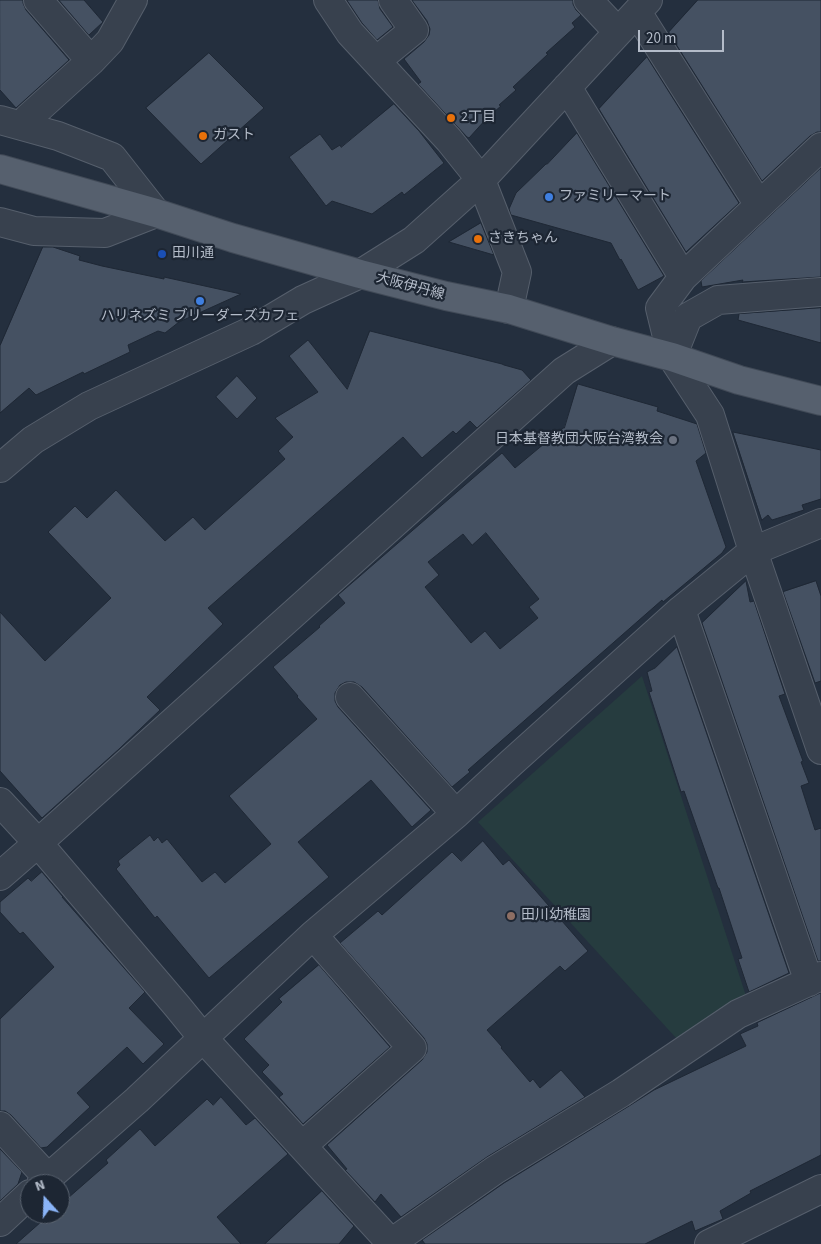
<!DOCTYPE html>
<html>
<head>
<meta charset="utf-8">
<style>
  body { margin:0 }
  #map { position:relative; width:821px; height:1244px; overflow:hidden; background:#242f3e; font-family:"Source Sans 3",sans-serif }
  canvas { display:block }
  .north { position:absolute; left:20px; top:1174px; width:50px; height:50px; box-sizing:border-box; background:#1d2633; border:1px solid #59626f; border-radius:50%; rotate:340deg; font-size:14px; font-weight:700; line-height:20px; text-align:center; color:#b4bcc9 }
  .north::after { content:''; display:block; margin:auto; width:18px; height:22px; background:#8ab4f8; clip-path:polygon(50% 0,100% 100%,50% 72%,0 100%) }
  .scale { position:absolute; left:638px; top:30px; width:86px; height:22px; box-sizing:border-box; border:2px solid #b4bcc9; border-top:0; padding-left:6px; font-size:15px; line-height:18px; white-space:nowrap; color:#b4bcc9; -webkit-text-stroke:4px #1d2633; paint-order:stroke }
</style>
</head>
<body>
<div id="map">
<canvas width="821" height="1244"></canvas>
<div class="north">N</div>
<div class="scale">20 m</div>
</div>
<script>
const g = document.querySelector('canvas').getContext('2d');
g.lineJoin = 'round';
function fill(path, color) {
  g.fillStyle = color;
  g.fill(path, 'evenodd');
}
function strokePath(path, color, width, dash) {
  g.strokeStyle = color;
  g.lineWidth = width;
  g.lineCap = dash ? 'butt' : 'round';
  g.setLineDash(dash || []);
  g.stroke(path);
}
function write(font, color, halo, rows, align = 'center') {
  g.font = font + ' "Source Sans 3","Noto Sans JP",sans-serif';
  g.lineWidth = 4.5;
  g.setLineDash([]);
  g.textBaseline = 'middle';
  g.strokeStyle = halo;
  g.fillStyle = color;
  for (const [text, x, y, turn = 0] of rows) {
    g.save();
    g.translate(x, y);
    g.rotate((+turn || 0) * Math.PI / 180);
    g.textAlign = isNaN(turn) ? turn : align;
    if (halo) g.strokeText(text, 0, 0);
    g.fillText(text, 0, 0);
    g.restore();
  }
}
fill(new Path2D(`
  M 642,676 L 747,999 L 677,1039 L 478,822 Z`), '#263c3f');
const building = new Path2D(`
  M 0,0 L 23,0 L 23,3 L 26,10 L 69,60 L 16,108 L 0,90 Z
  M 59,0 L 84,0 L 103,22 L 89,35 Z
  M 347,0 L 378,0 L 380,9 L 393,27 L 377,40 L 362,23 Z
  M 412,0 L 573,0 L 573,4 L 576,10 L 581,15 L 572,23 L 575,27 L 546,53 L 548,54 L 513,87 L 516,90 L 499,105 L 501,106 L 487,118 L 469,138 L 467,137 L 418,84 L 421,82 L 404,59 L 424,42 L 429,35 L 430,29 L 427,21 Z
  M 698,0 L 821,0 L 821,132 L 817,132 L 810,136 L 762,181 L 669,33 L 669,32 Z
  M 209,53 L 264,108 L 201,164 L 146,108 Z
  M 647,57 L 739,203 L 686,252 L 599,109 Z
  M 394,104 L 419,131 L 444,163 L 404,195 L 402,192 L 372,214 L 332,201 L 326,206 L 289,157 L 320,134 L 332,150 L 340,145 L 341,147 Z
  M 577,133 L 664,276 L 638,290 L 621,259 L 620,260 L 611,243 L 511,215 L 509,209 L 516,193 L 546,164 L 547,164 Z
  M 821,168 L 821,277 L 742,282 L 743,280 L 702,287 L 701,281 Z
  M 481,223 L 494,255 L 449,242 Z
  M 43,247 L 53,247 L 80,256 L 79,260 L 102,266 L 164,279 L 164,277 L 241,294 L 179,322 L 165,333 L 158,331 L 128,345 L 130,352 L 84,374 L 83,372 L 36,395 L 29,388 L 0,413 L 0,346 Z
  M 821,308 L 821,343 L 738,320 L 739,314 Z
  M 370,331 L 502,364 L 504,365 L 522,370 L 531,380 L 477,428 L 470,421 L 456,434 L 453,431 L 422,458 L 403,437 L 208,608 L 223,624 L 147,697 L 160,710 L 119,749 L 42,818 L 0,771 L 0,612 L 45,661 L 111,598 L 48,532 L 75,506 L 87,518 L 116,490 L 165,541 L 193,517 L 205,530 L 285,459 L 278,451 L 293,437 L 275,418 L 318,392 L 289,356 L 308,340 L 347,389 Z
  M 237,376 L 257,398 L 237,419 L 216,397 Z
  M 578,384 L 658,407 L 657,411 L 697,424 L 706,453 L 696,461 L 726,547 L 722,553 L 663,602 L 662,600 L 468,770 L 470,772 L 452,787 L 362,687 L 354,682 L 346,682 L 340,685 L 335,693 L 335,701 L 338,707 L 431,810 L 412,827 L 371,780 L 298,842 L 329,877 L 209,978 L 157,916 L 155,918 L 116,869 L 120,865 L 118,861 L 150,835 L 154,841 L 158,837 L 162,843 L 167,839 L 202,882 L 215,872 L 225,883 L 271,844 L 229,796 L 317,719 L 297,697 L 298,696 L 273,667 L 320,627 L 319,626 L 345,603 L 338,595 L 502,453 L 515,468 L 563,428 L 564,428 ZM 486,533 L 539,599 L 529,607 L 538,618 L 500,649 L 485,631 L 471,643 L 425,587 L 439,575 L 428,562 L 463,534 L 472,545 Z
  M 733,432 L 821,450 L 821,499 L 802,505 L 804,510 L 772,520 L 768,515 L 762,520 Z
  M 746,581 L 750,602 L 754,601 L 785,694 L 779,696 L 803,761 L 801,762 L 809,783 L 801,786 L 815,830 L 821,828 L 821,961 L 818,961 L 702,623 Z
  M 816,581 L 821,596 L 821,681 L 815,683 L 783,592 Z
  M 677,647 L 789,973 L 749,992 L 738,959 L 742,958 L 719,888 L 718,888 L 684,791 L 681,792 L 649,692 L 652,691 L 647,672 L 655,668 Z
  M 483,841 L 503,865 L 509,860 L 588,951 L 565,971 L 560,966 L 487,1030 L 502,1047 L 501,1048 L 530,1082 L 533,1079 L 540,1088 L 561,1070 L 585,1097 L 487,1157 L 401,1217 L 381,1194 L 375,1202 L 345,1170 L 347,1169 L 327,1145 L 422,1060 L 427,1052 L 427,1044 L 424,1038 L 340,943 L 378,911 L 382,915 L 452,852 L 461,861 Z
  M 42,872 L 63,897 L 62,897 L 145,992 L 129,1008 L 164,1044 L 143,1064 L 127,1047 L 77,1093 L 90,1107 L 47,1147 L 41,1148 L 11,1115 L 5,1111 L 0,1111 L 0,1019 L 54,967 L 23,932 L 20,934 L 0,912 L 0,902 L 28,878 L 31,881 Z
  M 319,965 L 390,1047 L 303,1124 L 279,1097 L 283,1094 L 262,1072 L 269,1065 L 244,1039 L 282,1002 L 279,999 Z
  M 821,993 L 821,1155 L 750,1191 L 751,1193 L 720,1211 L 723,1219 L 695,1231 L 692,1221 L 645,1244 L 425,1244 L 422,1240 L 504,1183 L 629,1106 L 654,1090 L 746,1046 L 740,1034 L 758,1026 L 757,1023 Z
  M 221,1097 L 246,1125 L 255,1118 L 288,1154 L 217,1217 L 241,1244 L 16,1244 L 50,1214 L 60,1214 L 60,1205 L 108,1163 L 106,1160 L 140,1129 L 155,1146 L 207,1099 L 213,1105 Z
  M 0,1149 L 22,1172 L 18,1184 L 0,1201 Z
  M 322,1191 L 354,1226 L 339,1244 L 265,1244 Z`);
fill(building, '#455162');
strokePath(building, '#1f2835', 1);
const minor = new Path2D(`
  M 38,0 L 91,61
  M 328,0 L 350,33 L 449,140 L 481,180 L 517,272 L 509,309
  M 588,0 L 618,32
  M 637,12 L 759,205
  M 376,61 L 414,30 L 393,0
  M 567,87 L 683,277
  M 0,120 L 58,136 L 112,157 L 156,213 L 105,233 L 34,231 L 0,222
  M 22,125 L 28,118 L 91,61 L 110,41 L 133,0
  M 821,147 L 683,277 L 660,308 L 672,357 L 710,415 L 753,551 L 821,750
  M 672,357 L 688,317 L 718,300 L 821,292
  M 0,468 L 33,440 L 89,406 L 251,331 L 303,300 L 360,274 L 414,240 L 481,180 L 648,0
  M 681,610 L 809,982
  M 350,697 L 456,814
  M 0,802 L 38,843 L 177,1006 L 203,1038 L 391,1243 L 495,1170 L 621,1093 L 738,1014 L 821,976
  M 0,876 L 38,843 L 564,371 L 612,341
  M 0,1126 L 48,1178
  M 302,1146 L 412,1048 L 313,935
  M 41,1184 L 137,1100 L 313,935 L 456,814 L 511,763 L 681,610 L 753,551 L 821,523
  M 0,1222 L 30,1194
  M 709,1244 L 821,1189`);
const major = new Path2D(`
  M 0,169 L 156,213 L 233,238 L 360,274 L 446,296 L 509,309 L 612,341 L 672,357 L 739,380 L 821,401`);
strokePath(minor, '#565f6c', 30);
strokePath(major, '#414a57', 30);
strokePath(minor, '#38414e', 28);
strokePath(major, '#56606e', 28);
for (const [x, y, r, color] of [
  [451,118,5,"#e8710a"],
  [203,136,5,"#e8710a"],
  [549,197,5,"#3f7fe0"],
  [478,239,5,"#e8710a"],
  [162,254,5,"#1a4fb4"],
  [200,301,5,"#3f7fe0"],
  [673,440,5,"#6b7280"],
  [511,916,5,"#8d6e63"]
]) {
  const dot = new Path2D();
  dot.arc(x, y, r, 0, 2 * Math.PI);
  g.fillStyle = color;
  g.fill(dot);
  strokePath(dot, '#1d2633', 2);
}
write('14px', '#b4bcc9', '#1d2633', [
  ["2丁目",461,118],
  ["ガスト",213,136],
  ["ファミリーマート",559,197],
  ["さきちゃん",488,239],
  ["田川通",172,254],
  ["ハリネズミ ブリーダーズカフェ",200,317,"center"],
  ["日本基督教団大阪台湾教会",663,440,"right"],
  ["田川幼稚園",521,916]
], 'left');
write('14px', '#b4bcc9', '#1d2633', [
  ["大阪伊丹線",410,287,15]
]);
</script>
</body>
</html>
